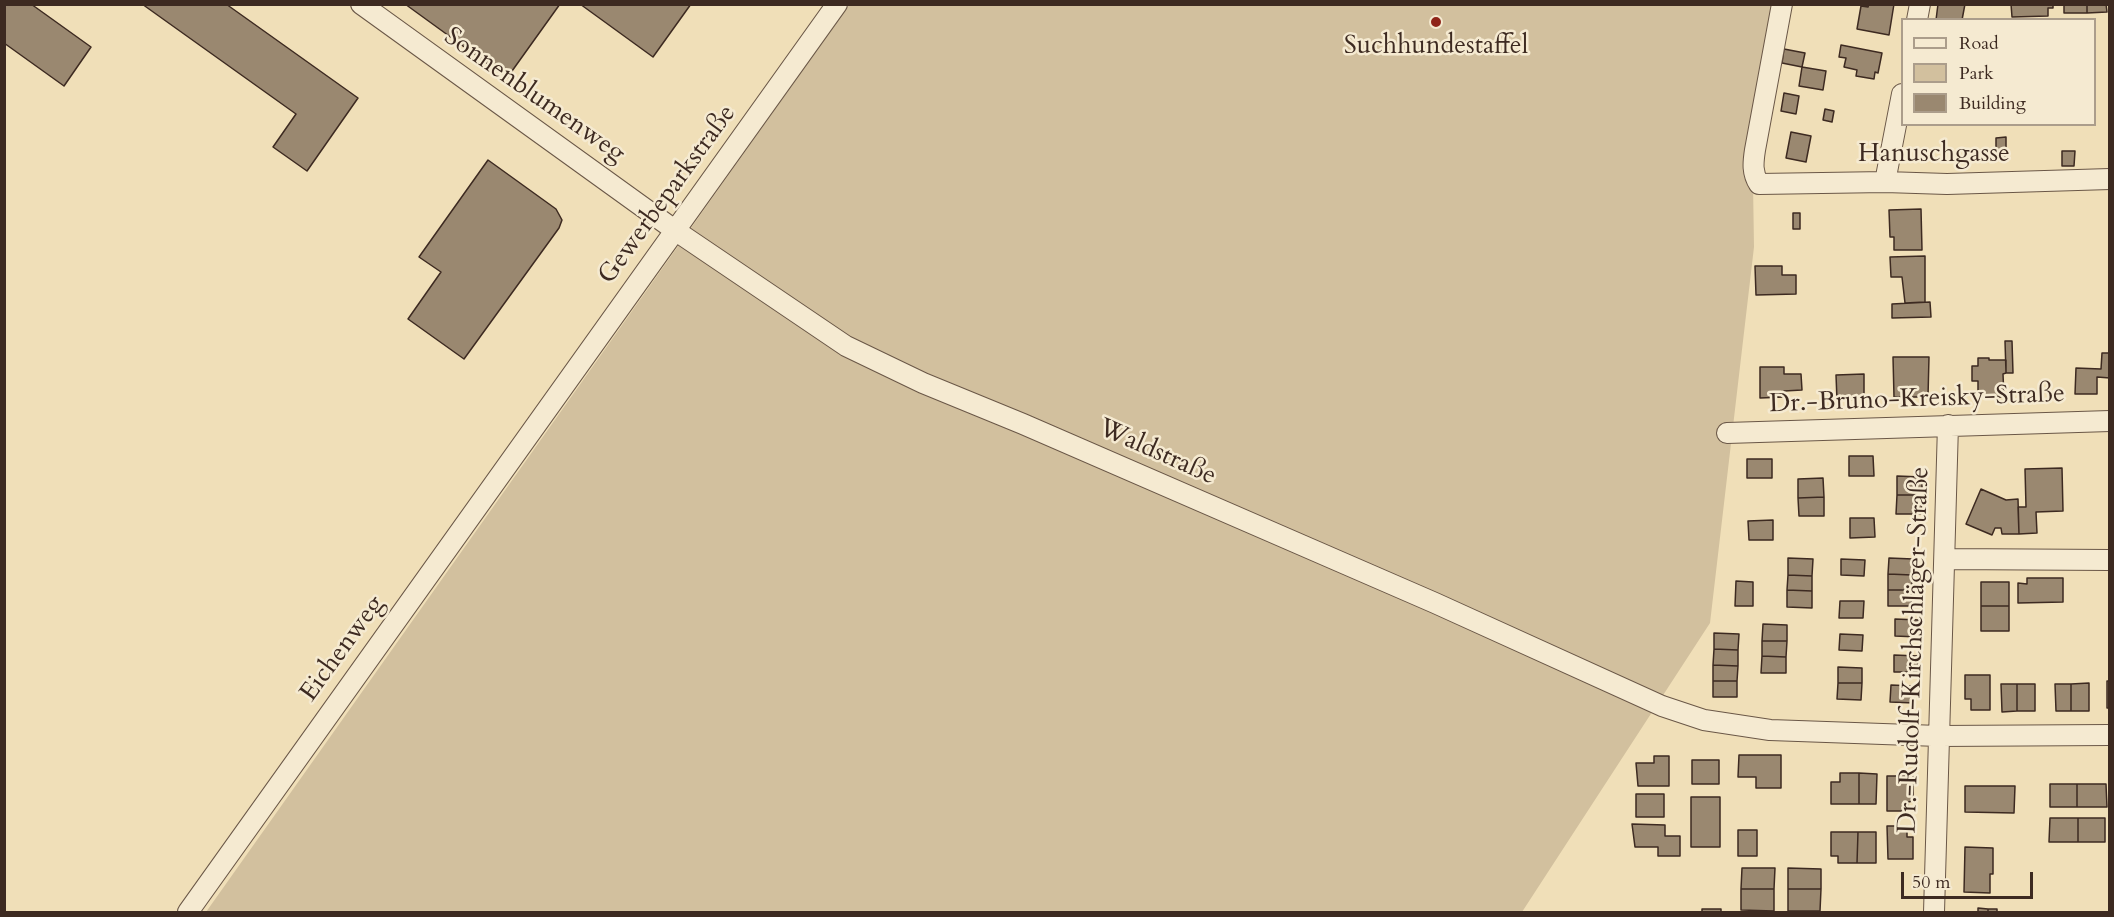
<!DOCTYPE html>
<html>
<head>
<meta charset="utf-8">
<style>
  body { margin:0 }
  #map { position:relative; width:2114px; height:917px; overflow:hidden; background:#f0dfb8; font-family:Cardo,serif }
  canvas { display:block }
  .frame { position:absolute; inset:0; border:6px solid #3d2a21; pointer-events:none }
  .legend { position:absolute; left:1901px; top:18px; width:195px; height:108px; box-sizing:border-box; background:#f5ead1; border:2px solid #ab9d8b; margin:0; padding:8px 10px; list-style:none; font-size:18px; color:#3d2a21 }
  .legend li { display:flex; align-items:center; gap:12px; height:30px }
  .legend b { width:30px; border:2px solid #ab9d8b }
  .scale { position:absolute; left:1901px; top:872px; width:132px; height:27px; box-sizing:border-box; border:3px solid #3d2a21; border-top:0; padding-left:8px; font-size:18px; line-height:21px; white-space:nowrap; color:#3d2a21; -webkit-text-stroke:4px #f5ead1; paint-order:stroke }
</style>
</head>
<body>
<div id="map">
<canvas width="2114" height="917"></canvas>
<div class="frame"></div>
<ul class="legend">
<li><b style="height:8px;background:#f5ead1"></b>Road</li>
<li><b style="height:16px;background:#d2c09e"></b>Park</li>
<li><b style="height:16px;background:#9a8870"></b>Building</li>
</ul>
<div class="scale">50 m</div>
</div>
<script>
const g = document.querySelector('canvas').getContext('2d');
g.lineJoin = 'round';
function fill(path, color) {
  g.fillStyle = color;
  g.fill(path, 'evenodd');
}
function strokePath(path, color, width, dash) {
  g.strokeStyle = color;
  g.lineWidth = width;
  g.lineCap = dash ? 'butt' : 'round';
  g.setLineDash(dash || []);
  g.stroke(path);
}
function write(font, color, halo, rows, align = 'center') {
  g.font = font + ' Cardo,serif';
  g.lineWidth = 5;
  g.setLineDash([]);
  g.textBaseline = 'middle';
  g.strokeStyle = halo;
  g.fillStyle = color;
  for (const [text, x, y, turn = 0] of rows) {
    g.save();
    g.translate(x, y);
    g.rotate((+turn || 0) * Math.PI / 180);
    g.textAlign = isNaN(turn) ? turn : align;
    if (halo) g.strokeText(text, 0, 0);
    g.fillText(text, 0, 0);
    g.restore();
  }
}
fill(new Path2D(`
  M 849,5 L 1787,5 L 1753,183 L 1754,247 L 1710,623 L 1522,912 L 206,912 Z`), '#d2c09e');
const building = new Path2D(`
  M 4,4 L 31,4 L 91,47 L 64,86 L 4,43 Z
  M 142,4 L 226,4 L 358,98 L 307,171 L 273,147 L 296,114 Z
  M 405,4 L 560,4 L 507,78 Z
  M 580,4 L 691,4 L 653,57 Z
  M 1869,4 L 1894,4 L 1889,35 L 1857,29 L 1861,6 L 1868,7 Z
  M 1938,4 L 1965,4 L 1962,20 L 1936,20 Z
  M 2011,4 L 2053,4 L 2053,8 L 2048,8 L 2048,16 L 2012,17 Z
  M 2064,4 L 2087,4 L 2087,13 L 2064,13 Z
  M 2087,4 L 2106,4 L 2107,12 L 2087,13 Z
  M 1841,45 L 1882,53 L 1878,73 L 1875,72 L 1874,79 L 1856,76 L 1857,70 L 1844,67 L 1846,58 L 1839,57 Z
  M 1784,49 L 1805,53 L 1802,67 L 1782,63 Z
  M 1802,67 L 1826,71 L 1823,90 L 1799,86 Z
  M 1784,93 L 1799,96 L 1796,114 L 1781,111 Z
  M 1825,109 L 1834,111 L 1832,122 L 1823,120 Z
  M 1791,132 L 1811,136 L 1806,162 L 1786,158 Z
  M 2006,137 L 2006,156 L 1996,156 L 1996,138 Z
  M 2062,151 L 2075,151 L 2074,166 L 2062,166 Z
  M 488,160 L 556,209 L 562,220 L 559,228 L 464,359 L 408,319 L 441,272 L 419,257 Z
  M 1921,209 L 1922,250 L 1894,250 L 1894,237 L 1890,237 L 1889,210 Z
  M 1793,213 L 1800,213 L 1800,229 L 1793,229 Z
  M 1925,256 L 1925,302 L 1905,303 L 1902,277 L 1891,277 L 1890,257 Z
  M 1755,266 L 1782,266 L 1782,275 L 1796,275 L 1796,294 L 1756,295 Z
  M 1930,302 L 1931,317 L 1892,318 L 1892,304 Z
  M 2005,341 L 2012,341 L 2013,373 L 2006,373 Z
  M 2102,353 L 2110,353 L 2110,378 L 2097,377 L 2097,394 L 2075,394 L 2076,368 L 2101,369 Z
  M 1893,357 L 1929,357 L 1928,397 L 1894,397 Z
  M 1978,358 L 1989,358 L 1989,360 L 2006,360 L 2006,373 L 2003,374 L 2004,397 L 1978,397 L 1978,381 L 1972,381 L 1972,366 L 1978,366 Z
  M 1760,367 L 1784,367 L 1784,374 L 1801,374 L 1802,390 L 1784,391 L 1784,397 L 1760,398 Z
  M 1864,374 L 1864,399 L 1837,400 L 1836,375 Z
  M 1849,456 L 1873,456 L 1874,476 L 1849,476 Z
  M 1747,459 L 1772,459 L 1772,478 L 1747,478 Z
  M 2062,468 L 2063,511 L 2036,512 L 2037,533 L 2019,534 L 2018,507 L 2026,507 L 2025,469 Z
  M 1897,476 L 1922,477 L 1922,495 L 1897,495 Z
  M 1823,478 L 1824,497 L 1798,498 L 1798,479 Z
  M 1981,489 L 2006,500 L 2018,499 L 2019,534 L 2002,534 L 2001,528 L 1995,528 L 1992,535 L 1966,524 Z
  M 1897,495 L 1922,495 L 1921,514 L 1896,514 Z
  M 1824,497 L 1824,516 L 1799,516 L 1798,498 Z
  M 1850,518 L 1874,518 L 1875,537 L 1850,538 Z
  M 1773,520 L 1773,540 L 1749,540 L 1748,521 Z
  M 1788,558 L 1813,559 L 1812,576 L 1788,575 Z
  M 1889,558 L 1913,559 L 1912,575 L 1888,574 Z
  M 1841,559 L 1865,560 L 1864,576 L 1841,575 Z
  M 1888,574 L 1912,575 L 1912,590 L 1888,590 Z
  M 1788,575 L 1812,576 L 1812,591 L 1787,590 Z
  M 2027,578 L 2063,578 L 2063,602 L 2018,603 L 2018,583 L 2027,584 Z
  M 1736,581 L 1753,582 L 1753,606 L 1735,606 Z
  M 1981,582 L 2009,582 L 2009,606 L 1981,606 Z
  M 1787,590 L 1812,591 L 1812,608 L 1787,607 Z
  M 1888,590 L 1912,590 L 1911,606 L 1888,606 Z
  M 1840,601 L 1864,601 L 1863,618 L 1839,618 Z
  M 1981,606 L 2009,606 L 2009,631 L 1981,631 Z
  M 1895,619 L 1919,620 L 1918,637 L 1895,636 Z
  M 1763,624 L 1787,625 L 1787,641 L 1762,641 Z
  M 1714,633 L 1739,634 L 1738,650 L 1714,649 Z
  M 1840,634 L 1863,635 L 1862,651 L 1839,650 Z
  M 1762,641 L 1787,641 L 1786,657 L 1762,656 Z
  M 1714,649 L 1738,650 L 1738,666 L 1713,665 Z
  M 1894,655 L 1918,656 L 1918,672 L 1894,672 Z
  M 1762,656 L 1786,657 L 1786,673 L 1761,673 Z
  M 1713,665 L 1738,666 L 1737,681 L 1713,681 Z
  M 1838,667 L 1862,668 L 1862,683 L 1838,683 Z
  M 1965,675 L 1990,675 L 1990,710 L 1971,710 L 1971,699 L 1965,699 Z
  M 1713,681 L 1737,681 L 1737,697 L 1713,697 Z
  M 2107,681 L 2110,681 L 2110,708 L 2107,708 Z
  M 1838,683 L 1862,683 L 1861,700 L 1837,699 Z
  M 2089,683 L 2089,711 L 2071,711 L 2071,684 Z
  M 2001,684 L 2017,684 L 2017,711 L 2002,712 Z
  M 2017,684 L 2035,684 L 2035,711 L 2017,711 Z
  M 2055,684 L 2071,684 L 2071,711 L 2056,711 Z
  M 1891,685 L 1914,686 L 1914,703 L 1890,702 Z
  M 1739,755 L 1781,755 L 1781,788 L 1756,788 L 1756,777 L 1738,777 Z
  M 1654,756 L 1669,756 L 1669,786 L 1638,786 L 1636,763 L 1654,763 Z
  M 1692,760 L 1719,760 L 1719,784 L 1692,784 Z
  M 1840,773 L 1859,773 L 1859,804 L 1831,804 L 1831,782 L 1840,782 Z
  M 1859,773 L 1877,774 L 1876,804 L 1859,804 Z
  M 1887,776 L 1913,776 L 1913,801 L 1908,802 L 1908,811 L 1887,811 Z
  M 2050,784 L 2077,784 L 2077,807 L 2050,807 Z
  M 2077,784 L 2106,784 L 2107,807 L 2077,807 Z
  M 1965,786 L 2015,786 L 2014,813 L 1965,812 Z
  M 1636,794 L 1664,794 L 1664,817 L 1636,817 Z
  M 1691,797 L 1720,797 L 1720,847 L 1691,847 Z
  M 2050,818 L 2078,818 L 2078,842 L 2049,842 Z
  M 2078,818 L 2105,818 L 2105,842 L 2078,842 Z
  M 1632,824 L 1665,825 L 1665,836 L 1680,836 L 1680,856 L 1658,856 L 1658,847 L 1635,847 Z
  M 1887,826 L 1907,826 L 1907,837 L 1913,837 L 1913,859 L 1888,859 Z
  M 1738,830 L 1757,830 L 1757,856 L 1738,856 Z
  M 1831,832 L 1858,832 L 1857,863 L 1838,863 L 1838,856 L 1831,856 Z
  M 1858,832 L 1876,832 L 1876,863 L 1857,863 Z
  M 1965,847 L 1993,848 L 1993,874 L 1990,874 L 1990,893 L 1964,892 Z
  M 1742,868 L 1775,868 L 1774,889 L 1741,889 Z
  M 1788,868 L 1821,869 L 1821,889 L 1788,889 Z
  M 1741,889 L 1774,889 L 1774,911 L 1741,910 Z
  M 1788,889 L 1821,889 L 1820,911 L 1788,911 Z
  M 1978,908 L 1988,909 L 1988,912 L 1978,912 Z
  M 1702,909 L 1721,909 L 1721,912 L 1702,912 Z
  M 1988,909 L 1997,909 L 1997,912 L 1988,912 Z`);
fill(building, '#9a8870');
strokePath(building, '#3d2a21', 1.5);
const minor = new Path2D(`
  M 361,4 L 676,231 L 846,346 L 923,383 L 1023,424 L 1435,603 L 1662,706 L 1704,720 L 1770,730 L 1939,736 L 2110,735
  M 1782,4 L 1755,150 C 1753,163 1752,173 1759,184 L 1885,182 L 1947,184 L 2110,179
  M 1917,20 L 1920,4
  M 1885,182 L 1902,94
  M 1727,433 L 2110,421
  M 1945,559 L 2110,560
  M 188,912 L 837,4
  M 1934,912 L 1948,425`);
strokePath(minor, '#6a5747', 22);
strokePath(minor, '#f5ead1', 20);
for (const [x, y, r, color] of [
  [1436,22,6,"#8f2418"]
]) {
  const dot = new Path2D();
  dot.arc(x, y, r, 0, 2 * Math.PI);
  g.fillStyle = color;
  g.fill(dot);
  strokePath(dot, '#f5ead1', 2);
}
write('26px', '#3d2a21', '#f5ead1', [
  ["Suchhundestaffel",1436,47]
]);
write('26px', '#3d2a21', '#f5ead1', [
  ["Sonnenblumenweg",534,96,35],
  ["Hanuschgasse",1934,155],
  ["Gewerbeparkstraße",668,195,-54],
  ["Dr.-Bruno-Kreisky-Straße",1917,400,-2],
  ["Waldstraße",1157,453,24],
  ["Eichenweg",343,649,-54],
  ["Dr.-Rudolf-Kirchschläger-Straße",1915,650,-88]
]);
</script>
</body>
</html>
